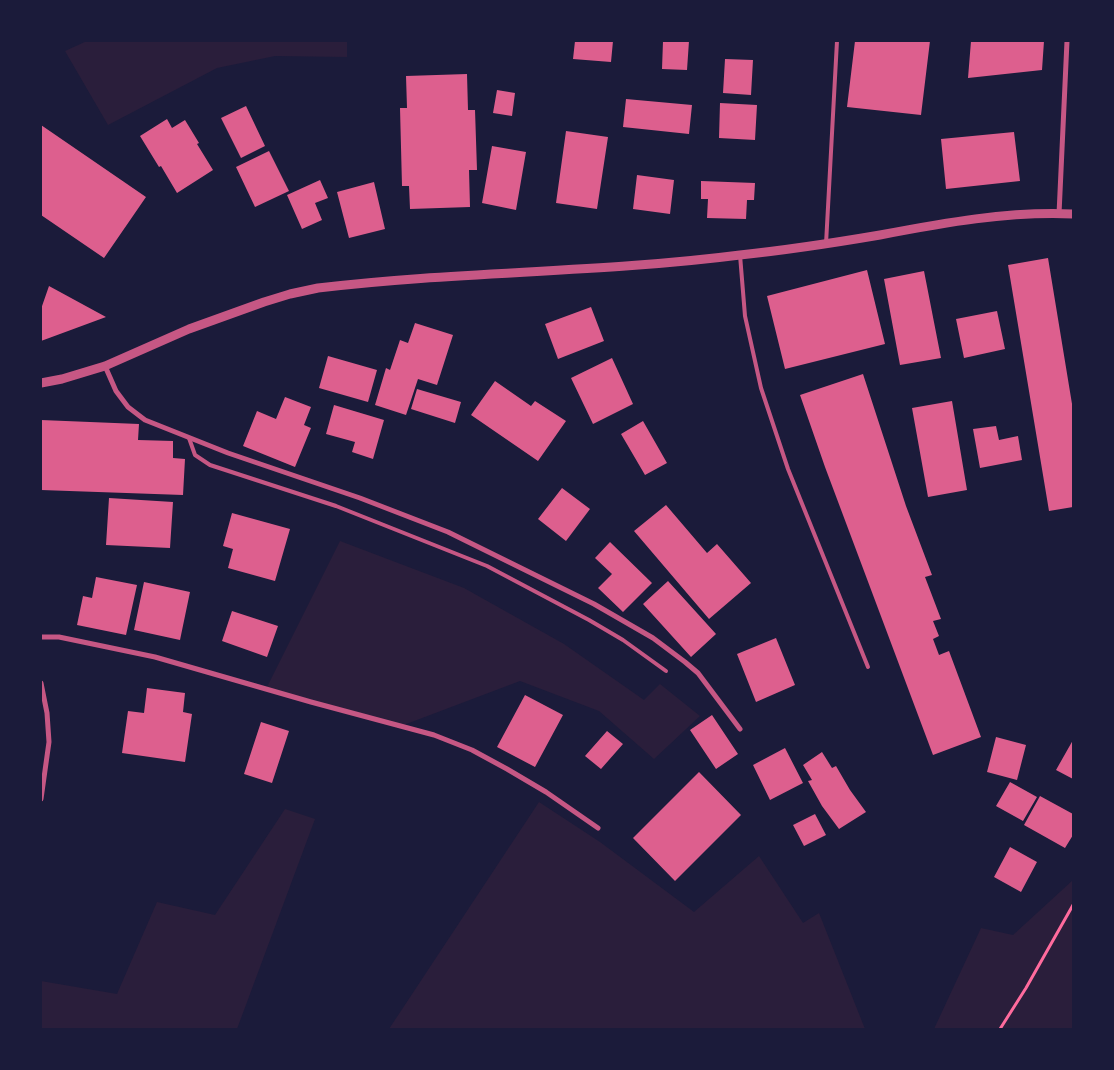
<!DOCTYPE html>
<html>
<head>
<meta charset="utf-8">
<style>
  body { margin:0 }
  #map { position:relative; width:1114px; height:1070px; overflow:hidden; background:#1b1b3a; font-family:"IBM Plex Sans",sans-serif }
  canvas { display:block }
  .frame { position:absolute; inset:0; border:42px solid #1b1b3a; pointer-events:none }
</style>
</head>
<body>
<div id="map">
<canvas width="1114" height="1070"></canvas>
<div class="frame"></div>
</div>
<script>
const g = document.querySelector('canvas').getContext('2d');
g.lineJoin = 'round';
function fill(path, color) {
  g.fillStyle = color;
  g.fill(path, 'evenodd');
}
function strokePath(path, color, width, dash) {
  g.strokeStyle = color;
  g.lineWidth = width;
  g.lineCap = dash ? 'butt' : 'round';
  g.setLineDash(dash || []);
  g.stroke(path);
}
fill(new Path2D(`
  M 87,41 L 347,41 L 347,57 L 275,56 L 217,68 L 108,125 L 65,51 Z
  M 340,541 L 464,588 L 564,644 L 644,700 L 660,684 L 700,716 L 654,759 L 599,711 L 520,681 L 401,726 L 266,689 Z
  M 539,802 L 600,842 L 694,912 L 759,856 L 803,923 L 819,913 L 865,1029 L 389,1029 Z
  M 285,809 L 315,819 L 237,1029 L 41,1029 L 41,981 L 117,994 L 157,902 L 215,915 Z
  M 1073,880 L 1073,1029 L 934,1029 L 981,928 L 1013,935 Z`), '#2a1e3b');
fill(new Path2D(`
  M 575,41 L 613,41 L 611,62 L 573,59 Z
  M 663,41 L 689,41 L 687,70 L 662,69 Z
  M 855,41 L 930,41 L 921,115 L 847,107 Z
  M 971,41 L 1044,41 L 1042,70 L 968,78 Z
  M 725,59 L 753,60 L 751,95 L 723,93 Z
  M 467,74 L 468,110 L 475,110 L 477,170 L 469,170 L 470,207 L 410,209 L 409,186 L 402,186 L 400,108 L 407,108 L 406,76 Z
  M 497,90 L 515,93 L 512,116 L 493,113 Z
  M 626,99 L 692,105 L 689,134 L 623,127 Z
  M 720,103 L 757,105 L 755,140 L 719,138 Z
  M 246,106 L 265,146 L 241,158 L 221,118 Z
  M 167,119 L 172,128 L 185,120 L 199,143 L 197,144 L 213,170 L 177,193 L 161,166 L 159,167 L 140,136 Z
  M 41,125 L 146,197 L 104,258 L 41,215 Z
  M 566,131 L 608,137 L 597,209 L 556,203 Z
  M 1014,132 L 1020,181 L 946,189 L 941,139 Z
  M 492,146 L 526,152 L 516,210 L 482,203 Z
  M 269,151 L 289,191 L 255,207 L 236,167 Z
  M 637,175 L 674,180 L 670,214 L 633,209 Z
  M 320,180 L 328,198 L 315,203 L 322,220 L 302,229 L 287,195 Z
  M 701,181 L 755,183 L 754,200 L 747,200 L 746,219 L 707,218 L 708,199 L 701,199 Z
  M 374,182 L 385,229 L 349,238 L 337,192 Z
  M 1048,258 L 1073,410 L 1073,507 L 1049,511 L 1008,265 Z
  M 867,270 L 885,344 L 785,369 L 767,296 Z
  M 924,271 L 941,358 L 900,365 L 884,279 Z
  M 49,286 L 106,317 L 41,341 L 41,309 Z
  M 591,307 L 604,341 L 558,359 L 545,324 Z
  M 997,311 L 1005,349 L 964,358 L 956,319 Z
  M 415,323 L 453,335 L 437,385 L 418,379 L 406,415 L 375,405 L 386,368 L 390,370 L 400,340 L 408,343 Z
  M 328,356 L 377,370 L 368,402 L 319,388 Z
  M 612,358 L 633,404 L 593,424 L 571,378 Z
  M 863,374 L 906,506 L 932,575 L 925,577 L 941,619 L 933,621 L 939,636 L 933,639 L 939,655 L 949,651 L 981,737 L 933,755 L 825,467 L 800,395 Z
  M 495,381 L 531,406 L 535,401 L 566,421 L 538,461 L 471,415 Z
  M 417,389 L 461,402 L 455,423 L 411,409 Z
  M 285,397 L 311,407 L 304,425 L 311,428 L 295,467 L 243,446 L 257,411 L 276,419 Z
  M 952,401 L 967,490 L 928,497 L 912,408 Z
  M 334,405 L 384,420 L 373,459 L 352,452 L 355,442 L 326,434 Z
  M 41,420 L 139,424 L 138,440 L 173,441 L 173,458 L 185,459 L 183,495 L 41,490 Z
  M 643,421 L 667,463 L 645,475 L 621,434 Z
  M 996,426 L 999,440 L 1018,436 L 1022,460 L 980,468 L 973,429 Z
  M 562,488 L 590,509 L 566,541 L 538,519 Z
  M 109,498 L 173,502 L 170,548 L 106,545 Z
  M 666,505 L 707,553 L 717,544 L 751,583 L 709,619 L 634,531 Z
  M 232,513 L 290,529 L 275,581 L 228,568 L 233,549 L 223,546 Z
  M 610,542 L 652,583 L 623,612 L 598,588 L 612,574 L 595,558 Z
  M 96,577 L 137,585 L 126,635 L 77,625 L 83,596 L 92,598 Z
  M 668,581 L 716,634 L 691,657 L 643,604 Z
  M 144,582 L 190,592 L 180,640 L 134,630 Z
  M 232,611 L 278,626 L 267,657 L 222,641 Z
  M 776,638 L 795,685 L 756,702 L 737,654 Z
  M 147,688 L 185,693 L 183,712 L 192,714 L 185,762 L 122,753 L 128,711 L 144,713 Z
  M 525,695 L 563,715 L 535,767 L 497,747 Z
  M 712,715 L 738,754 L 716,769 L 690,730 Z
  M 261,722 L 289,731 L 272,783 L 244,774 Z
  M 607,731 L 623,744 L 601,769 L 585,756 Z
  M 996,737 L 1026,745 L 1017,780 L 987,772 Z
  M 1073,740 L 1073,779 L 1056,770 Z
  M 785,748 L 803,783 L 770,800 L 753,765 Z
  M 822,752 L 832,768 L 836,766 L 850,790 L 866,812 L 839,829 L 822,806 L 808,781 L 812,780 L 803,765 Z
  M 699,772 L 741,815 L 675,881 L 633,838 Z
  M 1010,782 L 1037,797 L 1023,821 L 996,806 Z
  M 1040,796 L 1073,814 L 1073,835 L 1065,848 L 1024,825 Z
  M 815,814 L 826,835 L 804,846 L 793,825 Z
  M 1010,847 L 1037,862 L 1021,892 L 994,877 Z`), '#dd5f8e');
strokePath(new Path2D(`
  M 1000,1029 L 1026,988 L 1073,905`), '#ff6b9d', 3);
strokePath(new Path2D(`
  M 826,244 L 837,41
  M 740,255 L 745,316 L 761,388 L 788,469 L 868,667
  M 189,438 L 195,455 L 210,465 L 336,506 L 487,566 L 589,620 L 623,640 L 666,671`), '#c65784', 4);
strokePath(new Path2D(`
  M 1059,214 L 1067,41
  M 105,366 L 116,391 L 128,407 L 145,420 L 228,453 L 360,498 L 448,532 L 594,604 L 653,638 L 685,662 L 698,673 L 740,729
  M 41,637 L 59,637 L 155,657 L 311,702 L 434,735 L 472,750 L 507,769 L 546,792 L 598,828
  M 41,683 L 47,713 L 49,742 L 41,799`), '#c65784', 5);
strokePath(new Path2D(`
  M 41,383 L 62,379 L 105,366 L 189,329 L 264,302 L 290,294 L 318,288 C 458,271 600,273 740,255 C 787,250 833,243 880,235 C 943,223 1008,211 1073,214`), '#c65784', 9);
</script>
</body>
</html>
